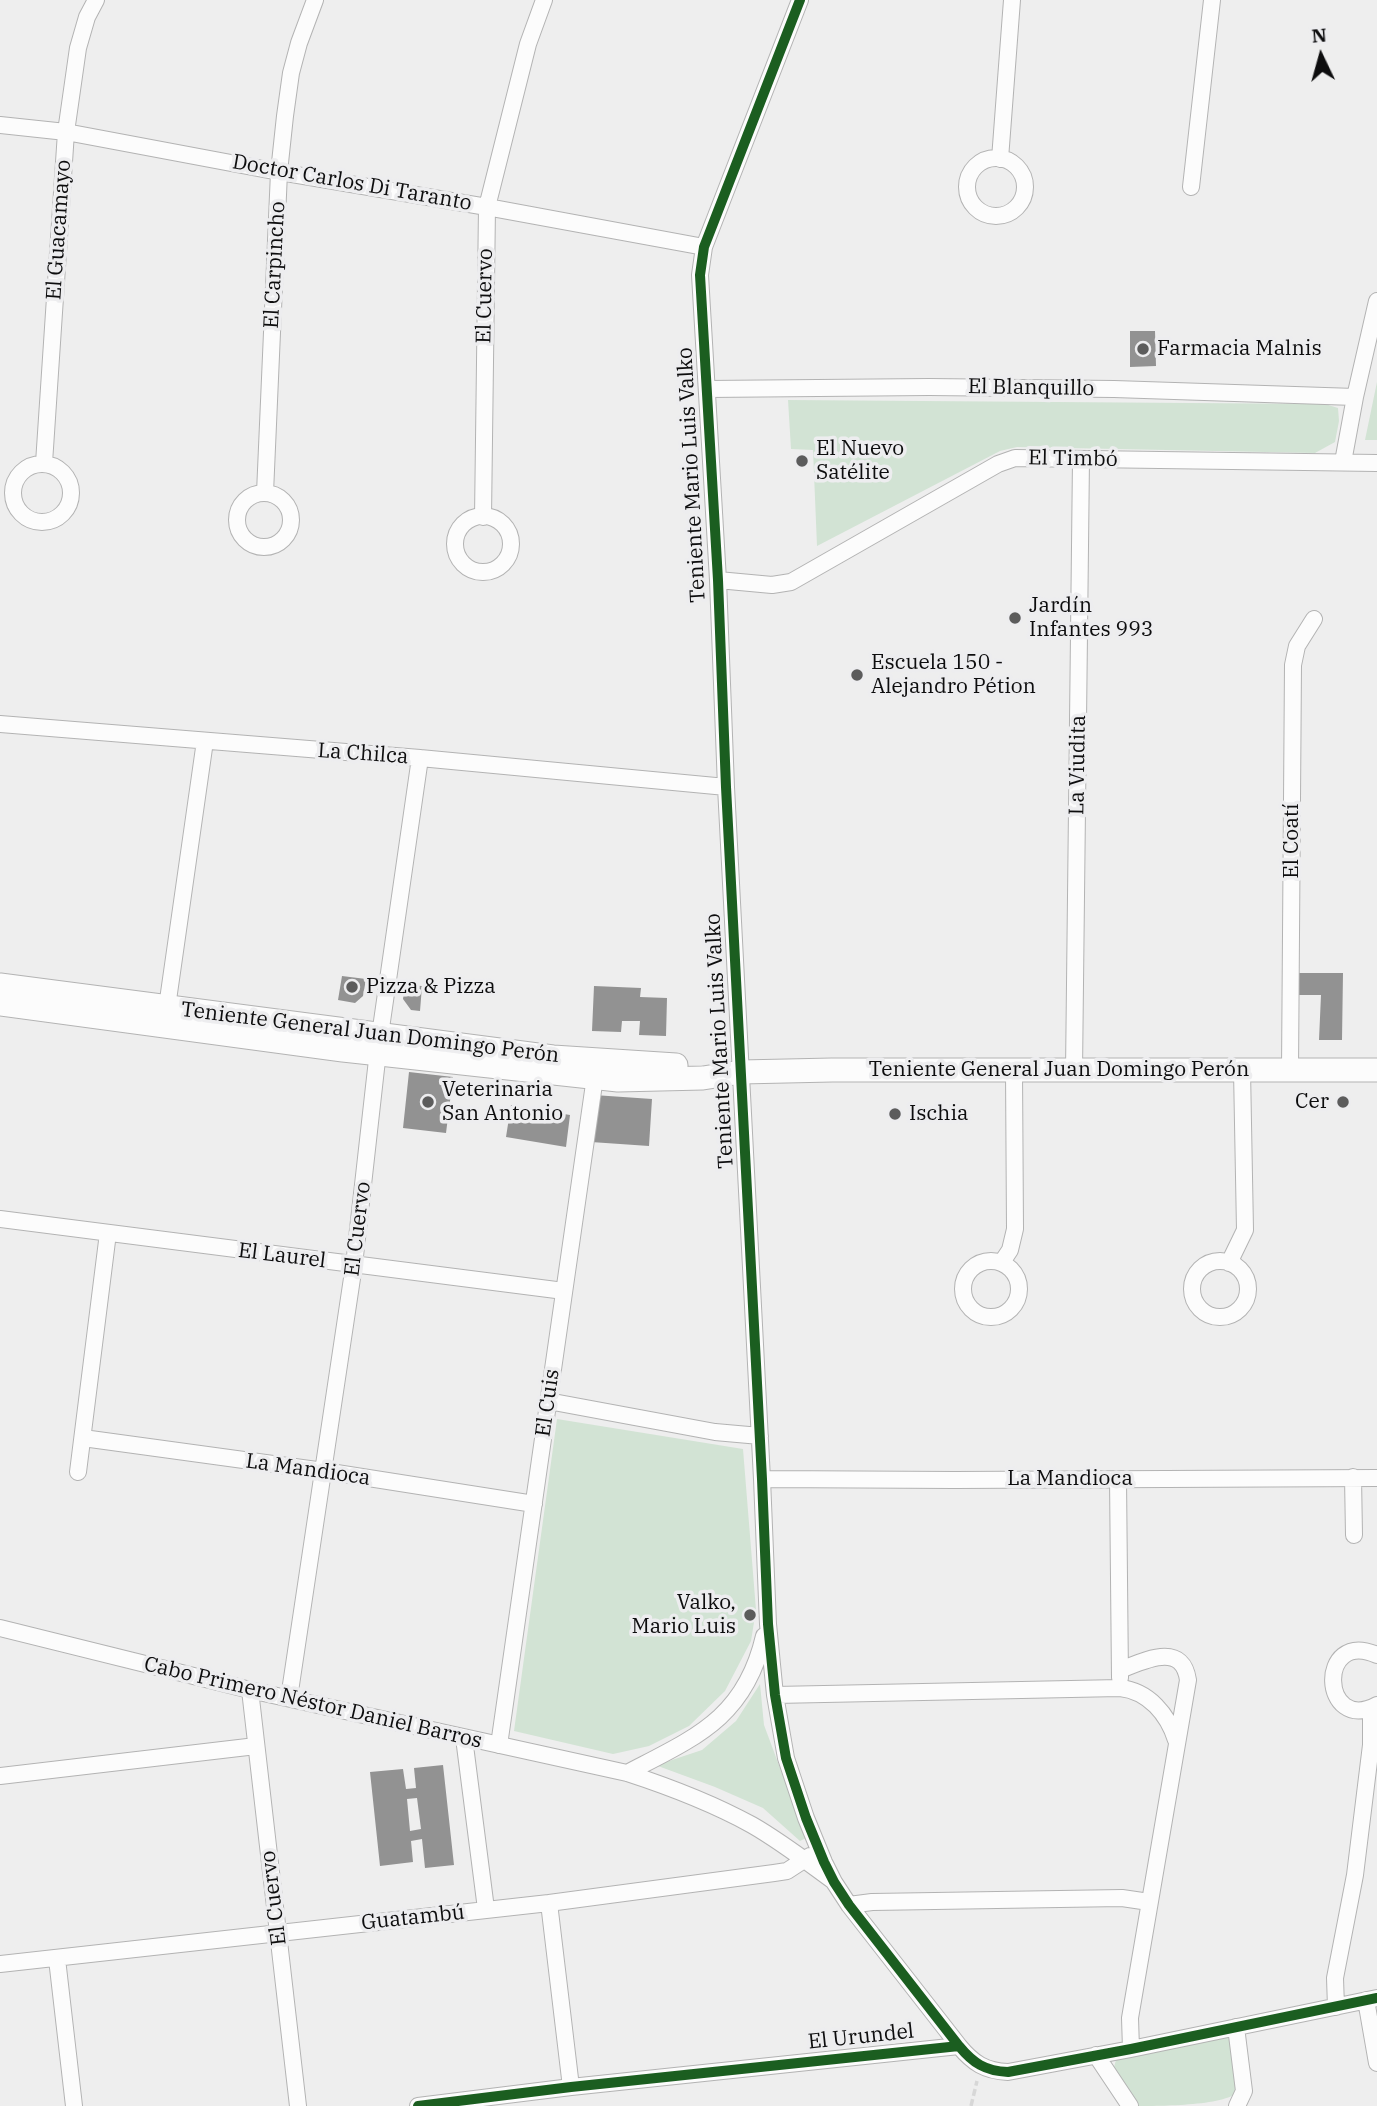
<!DOCTYPE html>
<html>
<head>
<meta charset="utf-8">
<style>
  body { margin:0 }
  #map { position:relative; width:1377px; height:2106px; overflow:hidden; background:#eee; font-family:"IBM Plex Serif",serif }
  canvas { display:block }
  .north { position:absolute; left:1286px; top:21px; width:70px; height:70px; -webkit-text-stroke:5px #ededef; paint-order:stroke; rotate:355deg; font-size:19px; font-weight:700; line-height:28px; text-align:center; color:#0d0d0e }
  .north::after { content:''; display:block; margin:auto; width:24px; height:32px; background:#0d0d0e; clip-path:polygon(50% 0,100% 100%,50% 72%,0 100%) }
</style>
</head>
<body>
<div id="map">
<canvas width="1377" height="2106"></canvas>
<div class="north">N</div>
</div>
<script>
const g = document.querySelector('canvas').getContext('2d');
g.lineJoin = 'round';
function fill(path, color) {
  g.fillStyle = color;
  g.fill(path, 'evenodd');
}
function strokePath(path, color, width, dash) {
  g.strokeStyle = color;
  g.lineWidth = width;
  g.lineCap = dash ? 'butt' : 'round';
  g.setLineDash(dash || []);
  g.stroke(path);
}
function write(font, color, halo, rows, align = 'center') {
  g.font = font + ' "IBM Plex Serif",serif';
  g.lineWidth = 7;
  g.setLineDash([]);
  g.textBaseline = 'middle';
  g.strokeStyle = halo;
  g.fillStyle = color;
  for (const [text, x, y, turn = 0] of rows) {
    g.save();
    g.translate(x, y);
    g.rotate((+turn || 0) * Math.PI / 180);
    g.textAlign = isNaN(turn) ? turn : align;
    if (halo) g.strokeText(text, 0, 0);
    g.fillText(text, 0, 0);
    g.restore();
  }
}
fill(new Path2D(`
  M 1377,382 L 1377,440 L 1365,440 Z
  M 788,400 L 1325,404 L 1338,408 L 1339,421 L 1335,442 L 1315,453 L 1017,447 L 1000,451 L 817,546 L 813,450 L 791,449 Z
  M 557,1419 L 743,1449 L 756,1610 L 751,1641 L 725,1691 L 689,1726 L 649,1746 L 613,1754 L 514,1731 Z
  M 760,1684 L 764,1725 L 806,1838 L 800,1841 L 763,1808 L 715,1787 L 658,1766 L 666,1762 L 702,1750 L 736,1721 Z
  M 1228,2036 L 1230,2040 C 1232,2051 1238,2080 1237,2090 C 1234,2106 1156,2106 1137,2106 L 1114,2067 L 1116,2060 L 1132,2055 Z`), '#d2e3d4');
fill(new Path2D(`
  M 1130,331 L 1155,331 L 1156,366 L 1130,367 Z
  M 1294,973 L 1343,973 L 1342,1040 L 1319,1040 L 1321,995 L 1294,995 Z
  M 342,976 L 366,979 L 363,996 L 355,1003 L 338,1000 Z
  M 405,985 L 422,986 L 420,1011 L 411,1010 L 403,999 Z
  M 594,986 L 641,988 L 640,997 L 667,998 L 666,1036 L 639,1035 L 640,1021 L 622,1021 L 621,1032 L 592,1031 Z
  M 409,1072 L 453,1077 L 446,1133 L 403,1128 Z
  M 594,1095 L 652,1099 L 649,1146 L 591,1142 Z
  M 511,1105 L 570,1115 L 566,1147 L 506,1137 Z
  M 443,1765 L 454,1865 L 425,1868 L 422,1839 L 411,1841 L 413,1862 L 380,1866 L 370,1772 L 403,1769 L 406,1789 L 416,1788 L 414,1768 ZM 417,1798 L 421,1829 L 410,1831 L 407,1799 Z`), '#929292');
const minor = new Path2D(`
  M 800,0 L 704,247 L 700,275 L 718,580 L 726,787 L 762,1479 L 768,1624 L 775,1695 L 786,1758 L 806,1818 L 824,1862 L 834,1882 L 849,1905 L 959,2046
  M 0,125 L 66,132 L 279,172 L 487,207 L 704,247
  M967 187a29 29 0 1 1 58 0a29 29 0 1 1-58 0Z
  M 1000,159 L 1012,0
  M 1191,187 L 1212,0
  M 707,389 L 929,387 L 1114,389 L 1355,397
  M 1343,462 L 1355,397 L 1377,301
  M 44,463 L 66,132 L 78,48 L 87,17 L 96,0
  M13 493a29 29 0 1 1 58 0a29 29 0 1 1-58 0Z
  M237 520a27 27 0 1 1 54 0a27 27 0 1 1-54 0Z
  M 265,493 L 279,172 L 285,116 L 291,73 L 299,43 L 315,0
  M455 544a28 28 0 1 1 56 0a28 28 0 1 1-56 0Z
  M 483,517 L 487,207 L 528,44 L 544,0
  M 718,580 L 772,585 L 791,582 L 998,464 L 1015,458 L 1377,463
  M 0,724 L 420,758 L 726,787
  M 167,1007 L 205,741
  M 1290,1069 L 1293,665 L 1297,646 L 1314,619
  M 1074,1071 L 1081,459
  M 0,1219 L 564,1291
  M963 1289a28 28 0 1 1 56 0a28 28 0 1 1-56 0Z
  M1192 1289a28 28 0 1 1 56 0a28 28 0 1 1-56 0Z
  M 1002,1262 L 1010,1250 L 1015,1229 L 1014,1071
  M 1229,1263 L 1245,1230 L 1242,1070
  M 548,1401 L 715,1432 L 760,1436
  M 83,1438 L 324,1471 L 534,1504
  M 78,1472 L 108,1233
  M 1353,1477 L 1354,1535
  M 762,1479 L 955,1480 L 1377,1478
  M 1118,1479 L 1120,1678
  M 0,1628 L 250,1690 L 627,1773 C 670,1787 712,1803 752,1825 C 780,1841 806,1861 832,1880
  M 1377,1655 C 1316,1628 1321,1735 1377,1705
  M 1120,1670 C 1144,1661 1182,1641 1188,1680 L 1130,2018 L 1131,2049
  M 250,1690 L 298,2106
  M 775,1695 L 1120,1688 C 1149,1691 1168,1715 1176,1740
  M 289,1698 L 354,1265 L 379,1042 L 420,758
  M 464,1738 L 486,1909
  M 499,1745 L 596,1070
  M 627,1773 C 696,1737 745,1718 764,1636
  M 0,1776 L 256,1746
  M 549,1903 L 571,2087
  M 849,1905 L 872,1902 L 1122,1898 L 1149,1902
  M 57,1959 L 74,2106
  M 0,1964 L 549,1903 L 774,1873 L 787,1871 L 810,1856
  M 1366,2000 L 1377,2063
  M 1336,2007 L 1335,1978 L 1355,1875 L 1371,1745 L 1371,1709
  M 1236,2027 L 1244,2091 L 1237,2106
  M 1096,2055 L 1130,2106
  M 418,2106 L 571,2087 L 959,2046 C 973,2063 985,2071 1008,2072 L 1131,2049 L 1377,1998`);
const secondary = new Path2D(`
  M 0,985 L 553,1057 L 676,1065
  M 0,1004 L 343,1050 L 618,1080 L 703,1078 L 741,1072 L 832,1070 L 1377,1070`);
strokePath(minor, '#b3b3b3', 18);
strokePath(secondary, '#b3b3b3', 25);
strokePath(new Path2D(`
  M 971,2106 L 977,2081`), '#d7d7d7', 3.5, [7, 3.5]);
strokePath(minor, '#fcfcfc', 16);
strokePath(secondary, '#fcfcfc', 23);
strokePath(new Path2D(`
  M 800,0 L 704,247 L 700,275 L 718,580 L 726,787 L 762,1479 L 768,1624 L 775,1695 L 786,1758 L 806,1818 L 824,1862 L 834,1882 L 849,1905 L 959,2046
  M 418,2106 L 571,2087 L 959,2046 C 973,2063 985,2071 1008,2072 L 1131,2049 L 1377,1998`), '#1b5e20', 10);
for (const [x, y, r, color] of [
  [1143,349,7,"#5c5c5c"],
  [802,461,7,"#5c5c5c"],
  [1015,618,7,"#5c5c5c"],
  [857,675,7,"#5c5c5c"],
  [352,987,7,"#5c5c5c"],
  [428,1102,7,"#5c5c5c"],
  [1343,1102,7,"#5c5c5c"],
  [895,1114,7,"#5c5c5c"],
  [750,1615,7,"#5c5c5c"]
]) {
  const dot = new Path2D();
  dot.arc(x, y, r, 0, 2 * Math.PI);
  g.fillStyle = color;
  g.fill(dot);
  strokePath(dot, '#ededef', 2.5);
}
write('21px', '#0d0d0e', '#ededef', [
  ["Doctor Carlos Di Taranto",352,183,10],
  ["El Guacamayo",59,230,-86],
  ["El Carpincho",275,265,-87],
  ["El Cuervo",485,296,-89],
  ["El Blanquillo",1031,388,1],
  ["El Timbó",1073,459,1],
  ["Teniente Mario Luis Valko",692,475,-93],
  ["La Chilca",363,754,4],
  ["La Viudita",1078,765,-89],
  ["El Coatí",1292,841,-90],
  ["Teniente General Juan Domingo Perón",370,1033,7],
  ["Teniente Mario Luis Valko",720,1041,-93],
  ["Teniente General Juan Domingo Perón",1059,1070],
  ["El Cuervo",358,1229,-83],
  ["El Laurel",282,1256,7],
  ["El Cuis",548,1403,-82],
  ["La Mandioca",308,1470,8],
  ["La Mandioca",1070,1479],
  ["Cabo Primero Néstor Daniel Barros",313,1703,13],
  ["El Cuervo",274,1898,-97],
  ["Guatambú",413,1918,-6],
  ["El Urundel",861,2037,-6]
]);
write('21px', '#0d0d0e', '#ededef', [
  ["Farmacia Malnis",1157,349],
  ["El Nuevo",816,449],
  ["Satélite",816,473],
  ["Jardín",1029,606],
  ["Infantes 993",1029,630],
  ["Escuela 150 -",871,663],
  ["Alejandro Pétion",871,687],
  ["Pizza & Pizza",366,987],
  ["Veterinaria",442,1090],
  ["San Antonio",442,1114],
  ["Cer",1329,1102,"right"],
  ["Ischia",909,1114],
  ["Valko,",736,1603,"right"],
  ["Mario Luis",736,1627,"right"]
], 'left');
</script>
</body>
</html>
